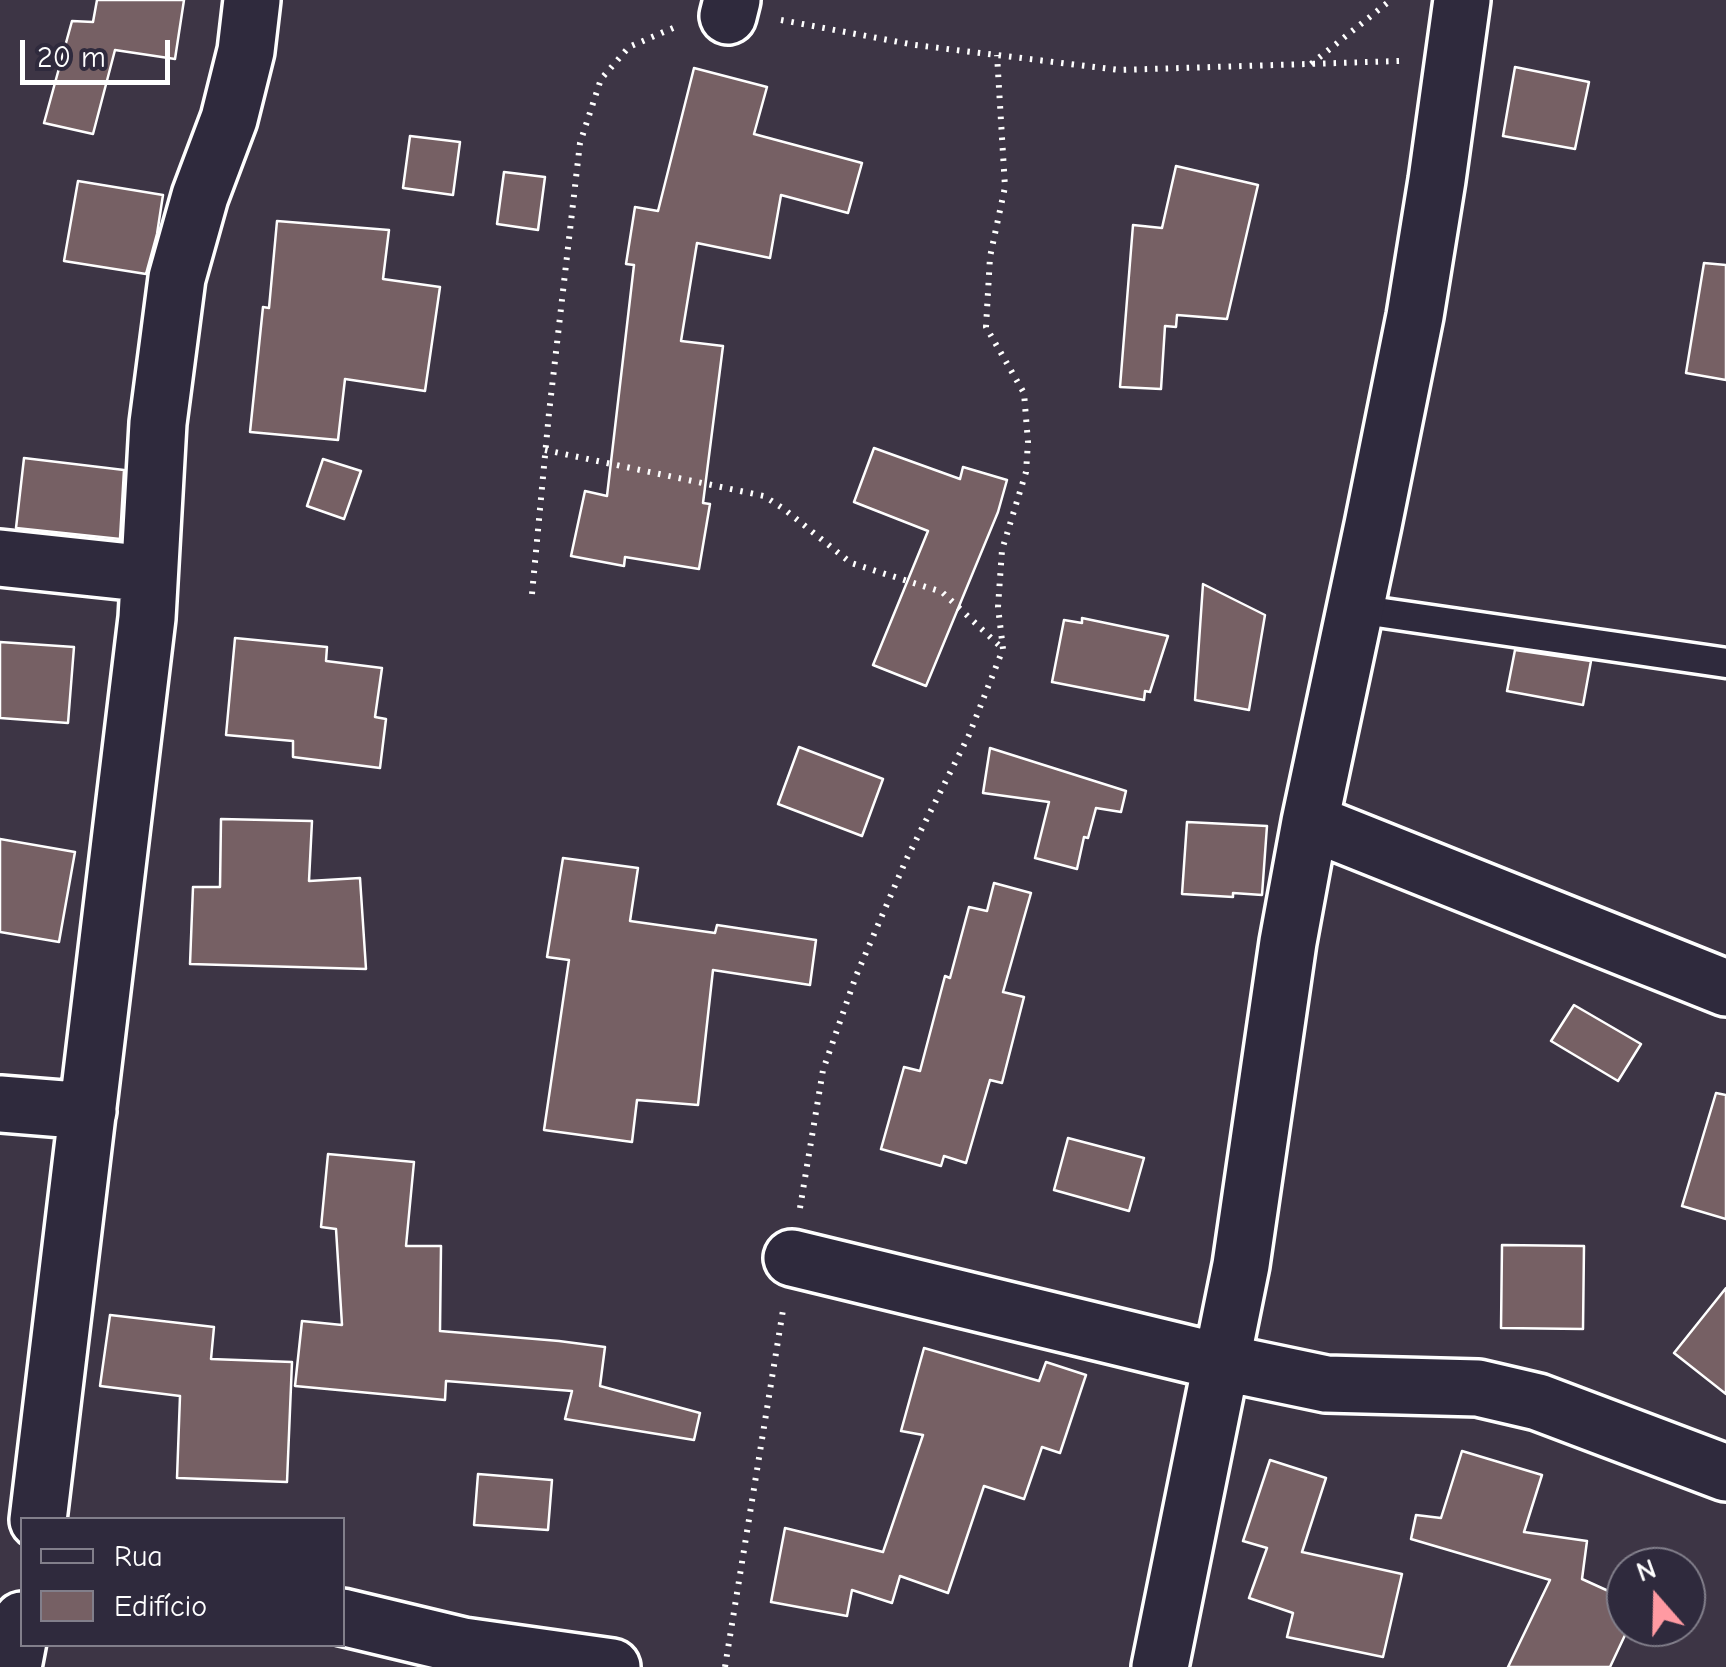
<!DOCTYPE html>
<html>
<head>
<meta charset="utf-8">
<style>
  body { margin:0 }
  #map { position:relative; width:1726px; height:1667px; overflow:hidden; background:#3d3545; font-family:"Comic Neue",sans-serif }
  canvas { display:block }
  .legend { position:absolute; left:20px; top:1517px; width:325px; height:130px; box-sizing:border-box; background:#2f2a3d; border:2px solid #827f8b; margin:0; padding:12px 18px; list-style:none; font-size:30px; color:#fff }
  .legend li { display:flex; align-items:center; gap:20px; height:50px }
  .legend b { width:50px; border:2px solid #827f8b }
  .north { position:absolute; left:1606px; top:1547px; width:100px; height:100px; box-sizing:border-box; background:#2f2a3d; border:2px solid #827f8b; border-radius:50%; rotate:340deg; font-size:28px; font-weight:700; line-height:40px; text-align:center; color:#fff }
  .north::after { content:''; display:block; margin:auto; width:35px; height:45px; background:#ff9aa2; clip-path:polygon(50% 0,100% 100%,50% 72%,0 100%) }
  .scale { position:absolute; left:20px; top:40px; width:150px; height:45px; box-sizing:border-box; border:5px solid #fff; border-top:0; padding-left:12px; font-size:30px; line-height:35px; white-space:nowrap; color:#fff; -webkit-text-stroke:8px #2f2a3d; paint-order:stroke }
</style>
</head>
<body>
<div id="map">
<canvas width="1726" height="1667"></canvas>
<ul class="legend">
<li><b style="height:12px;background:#2f2a3d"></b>Rua</li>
<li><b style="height:28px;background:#766064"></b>Edifício</li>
</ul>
<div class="north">N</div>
<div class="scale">20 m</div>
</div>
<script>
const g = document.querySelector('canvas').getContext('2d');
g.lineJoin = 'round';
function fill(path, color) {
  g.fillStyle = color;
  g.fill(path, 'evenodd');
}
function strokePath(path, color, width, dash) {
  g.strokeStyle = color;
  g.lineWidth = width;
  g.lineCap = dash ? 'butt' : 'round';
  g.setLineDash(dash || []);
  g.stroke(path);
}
const building = new Path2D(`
  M 97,0 L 184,0 L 175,59 L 115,50 L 93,134 L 44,123 L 72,21 L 93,22 Z
  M 1515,67 L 1589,82 L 1575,149 L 1503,136 Z
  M 694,68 L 767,87 L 754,134 L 862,163 L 848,213 L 781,195 L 770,258 L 697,243 L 681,341 L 723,346 L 703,503 L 710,504 L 699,569 L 625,557 L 624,566 L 571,556 L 585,491 L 607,496 L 634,265 L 626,264 L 635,207 L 658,211 Z
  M 410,136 L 460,142 L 453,195 L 403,188 Z
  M 1176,166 L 1258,185 L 1227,319 L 1177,315 L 1176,327 L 1165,326 L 1161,389 L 1120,387 L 1133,225 L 1162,228 Z
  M 504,172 L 545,177 L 538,230 L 497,224 Z
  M 78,181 L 163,195 L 157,234 L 146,274 L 64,261 Z
  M 277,221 L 389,230 L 383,279 L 440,287 L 425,391 L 345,379 L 338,440 L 250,432 L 263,307 L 269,308 Z
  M 1704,263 L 1726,265 L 1726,380 L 1686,373 Z
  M 874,448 L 960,479 L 963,467 L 1007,480 L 998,512 L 926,686 L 873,665 L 928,531 L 854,502 Z
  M 24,458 L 124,470 L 120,539 L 16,528 Z
  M 323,459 L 361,471 L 344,519 L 307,506 Z
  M 1203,584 L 1265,615 L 1249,710 L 1195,700 Z
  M 1082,618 L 1168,636 L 1150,692 L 1145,691 L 1144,700 L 1052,682 L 1064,620 L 1082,623 Z
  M 235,638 L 327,647 L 326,661 L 382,668 L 375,717 L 386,719 L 380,768 L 293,757 L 293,741 L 226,735 Z
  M 0,642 L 74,647 L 68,723 L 0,718 Z
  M 1515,650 L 1591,661 L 1583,705 L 1507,691 Z
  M 799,747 L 883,779 L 862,836 L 778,804 Z
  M 990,748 L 1126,791 L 1121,812 L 1096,808 L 1088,838 L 1084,837 L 1077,869 L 1035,858 L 1049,802 L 983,793 Z
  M 221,819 L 312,821 L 309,881 L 360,878 L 366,969 L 190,964 L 193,887 L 220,887 Z
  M 1187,822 L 1267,826 L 1262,895 L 1233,893 L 1233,897 L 1182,894 Z
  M 0,839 L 75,852 L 59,942 L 0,932 Z
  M 563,858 L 638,868 L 630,921 L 715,933 L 717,925 L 816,940 L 810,985 L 713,970 L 698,1105 L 637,1100 L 632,1142 L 544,1130 L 569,960 L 547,957 Z
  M 994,883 L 1031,893 L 1003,992 L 1024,997 L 1002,1083 L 990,1080 L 966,1163 L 944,1156 L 941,1166 L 881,1149 L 904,1067 L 920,1071 L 945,976 L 950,978 L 969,907 L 987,911 Z
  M 1574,1005 L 1641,1044 L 1618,1081 L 1551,1041 Z
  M 1716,1093 L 1726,1095 L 1726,1219 L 1682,1206 Z
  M 1068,1138 L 1144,1158 L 1129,1211 L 1054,1190 Z
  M 328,1154 L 414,1162 L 406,1246 L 441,1246 L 440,1331 L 559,1341 L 605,1347 L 600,1386 L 700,1413 L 694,1440 L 565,1419 L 572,1391 L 446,1381 L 445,1400 L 295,1386 L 302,1321 L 342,1325 L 336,1229 L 321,1227 Z
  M 1502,1245 L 1584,1246 L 1583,1329 L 1501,1328 Z
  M 1726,1288 L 1726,1394 L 1674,1353 Z
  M 110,1315 L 214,1327 L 211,1359 L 292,1362 L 287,1482 L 177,1478 L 180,1396 L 100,1386 Z
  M 924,1348 L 1039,1381 L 1046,1362 L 1086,1375 L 1060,1453 L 1042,1447 L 1024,1499 L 984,1486 L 948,1593 L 900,1576 L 892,1603 L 852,1590 L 847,1616 L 771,1602 L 785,1528 L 883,1552 L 923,1435 L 901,1431 Z
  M 1462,1451 L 1542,1475 L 1524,1532 L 1587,1541 L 1582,1579 L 1626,1599 L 1626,1633 L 1610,1667 L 1508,1667 L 1550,1580 L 1411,1539 L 1416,1515 L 1441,1518 Z
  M 1270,1460 L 1326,1478 L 1302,1552 L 1402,1574 L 1383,1657 L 1287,1637 L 1293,1613 L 1249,1598 L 1267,1548 L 1243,1541 Z
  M 478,1474 L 552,1480 L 548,1530 L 474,1525 Z`);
fill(building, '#766064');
strokePath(building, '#fff', 2.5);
const lane = new Path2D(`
  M 1356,609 L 1726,663`);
const street = new Path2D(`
  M 728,16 L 732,0
  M 0,558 L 149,574
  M 1310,822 L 1726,988
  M 0,1104 L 88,1111
  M 792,1258 L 1221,1362 L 1326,1384 L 1478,1388 L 1538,1402 L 1726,1473
  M 38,1520 L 147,618 L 158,423 L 177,278 L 200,196 L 229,119 L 246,51 L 252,0
  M 342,1617 L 463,1646 L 612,1667
  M 13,1667 L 22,1620
  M 1160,1667 L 1241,1265 L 1288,942 L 1310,822 L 1373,525 L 1415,316 L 1437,180 L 1462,0`);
strokePath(lane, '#fff', 35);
strokePath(street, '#fff', 62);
strokePath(new Path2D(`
  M 781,20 L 915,45 L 1119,70 L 1400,61
  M 1311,64 L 1391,0
  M 545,450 L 764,496 L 784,509 L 851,563 L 942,592 L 1003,649
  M 532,594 L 549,413 L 580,143 L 601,79 L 629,47 L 680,25
  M 800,1208 L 823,1070 L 856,976 L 906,860 L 969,735 L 1003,649 L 998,607 L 1002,550 L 1026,472 L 1028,442 L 1024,393 L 986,327 L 990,257 L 1005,187 L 997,55
  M 725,1667 L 783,1310`), '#fff', 6, [2.5, 8]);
strokePath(lane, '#2f2a3d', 28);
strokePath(street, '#2f2a3d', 55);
</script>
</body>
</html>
